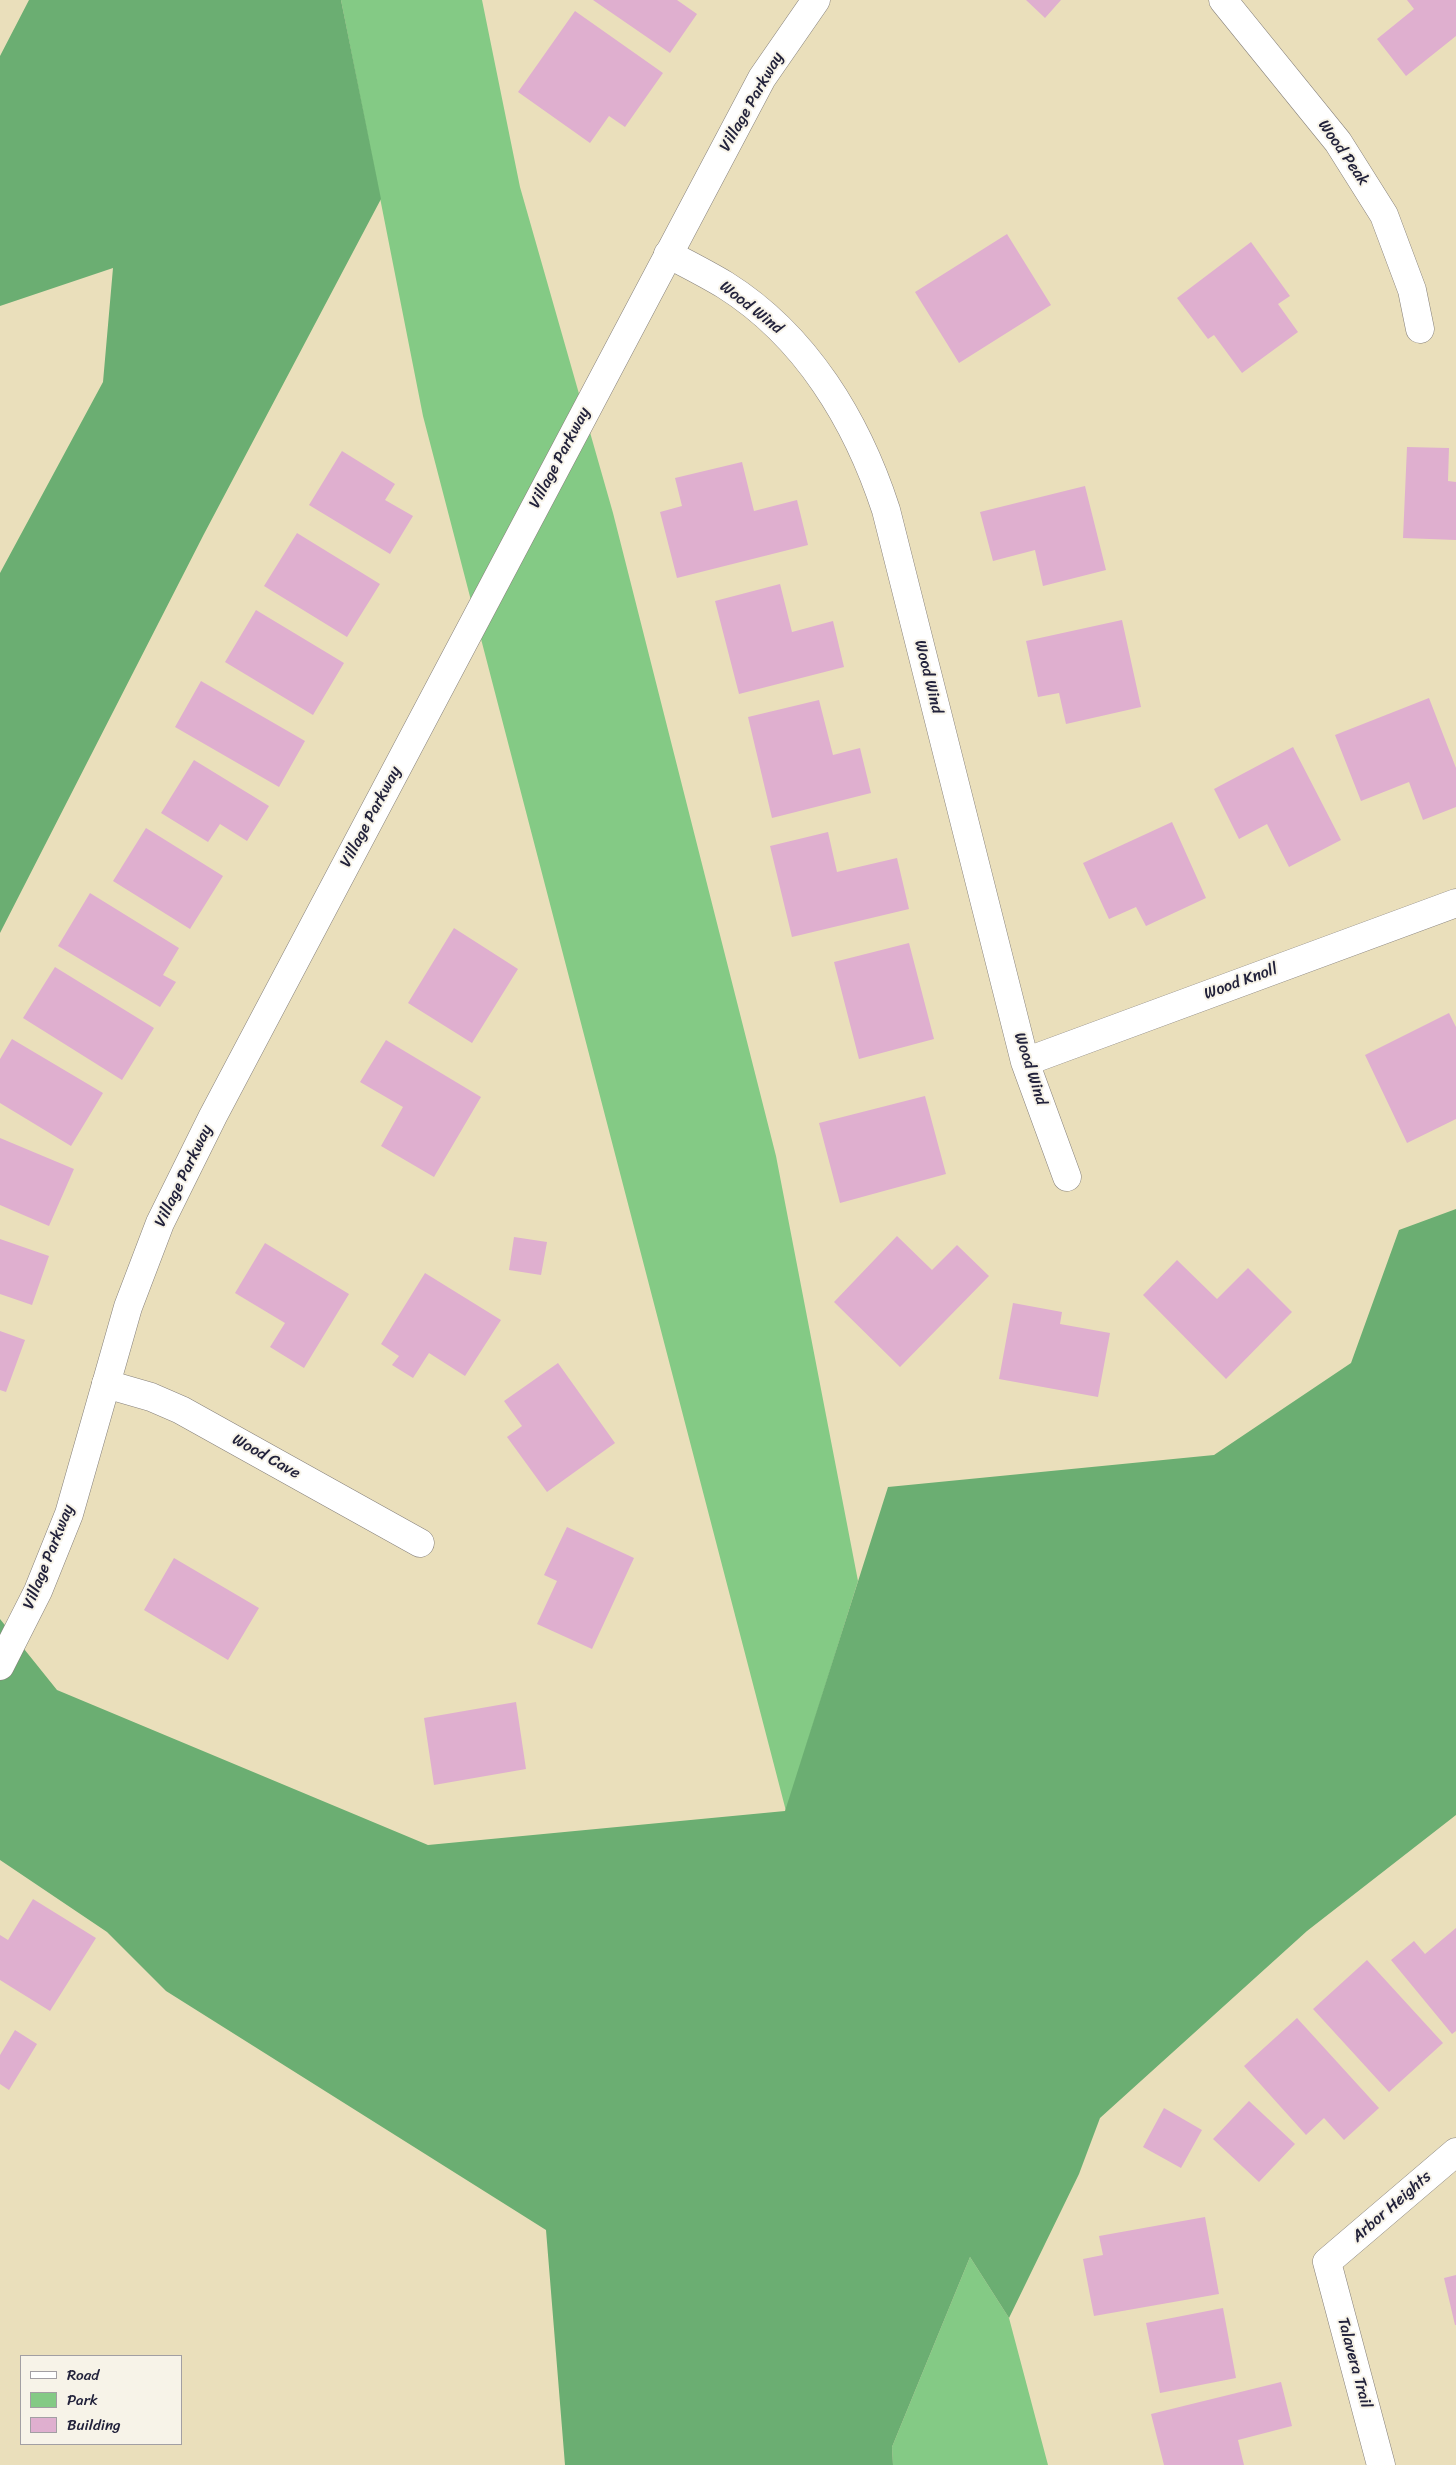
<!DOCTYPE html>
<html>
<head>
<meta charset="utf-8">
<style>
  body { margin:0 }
  #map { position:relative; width:1456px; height:2465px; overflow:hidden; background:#eadfbb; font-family:Sriracha,sans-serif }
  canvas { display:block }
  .legend { position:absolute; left:20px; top:2355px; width:162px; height:90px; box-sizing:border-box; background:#f7f3e8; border:1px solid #a29fa3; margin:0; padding:6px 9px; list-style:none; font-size:15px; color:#22223b }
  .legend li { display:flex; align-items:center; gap:10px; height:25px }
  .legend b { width:25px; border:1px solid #a29fa3 }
</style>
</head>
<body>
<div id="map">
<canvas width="1456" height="2465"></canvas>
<ul class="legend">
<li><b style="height:6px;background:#fff"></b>Road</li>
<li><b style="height:14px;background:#84ca85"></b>Park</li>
<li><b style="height:14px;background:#dfafcf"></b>Building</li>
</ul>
</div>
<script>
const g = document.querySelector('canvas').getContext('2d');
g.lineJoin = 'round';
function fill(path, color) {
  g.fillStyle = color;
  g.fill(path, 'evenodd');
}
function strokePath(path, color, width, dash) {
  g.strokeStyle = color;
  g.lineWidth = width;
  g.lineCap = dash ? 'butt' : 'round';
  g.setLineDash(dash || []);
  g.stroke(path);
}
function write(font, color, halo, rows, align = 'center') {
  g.font = font + ' Sriracha,sans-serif';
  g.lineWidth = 4;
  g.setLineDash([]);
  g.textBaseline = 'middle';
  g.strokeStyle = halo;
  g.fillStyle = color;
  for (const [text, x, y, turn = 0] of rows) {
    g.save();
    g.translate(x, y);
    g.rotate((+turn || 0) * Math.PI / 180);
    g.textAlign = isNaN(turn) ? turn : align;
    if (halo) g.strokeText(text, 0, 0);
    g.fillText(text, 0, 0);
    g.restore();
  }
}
fill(new Path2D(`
  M 341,0 L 482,0 L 520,187 L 613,513 L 776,1156 L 858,1581 L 786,1811 L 423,416 Z
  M 970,2257 L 1009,2318 L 1048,2465 L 893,2465 L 892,2447 Z`), '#84ca85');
fill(new Path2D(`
  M 29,0 L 341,0 L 381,199 L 204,534 L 0,933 L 0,573 L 103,382 L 113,268 L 0,306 L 0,56 Z
  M 1456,1209 L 1456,1815 L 1307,1931 L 1100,2118 L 1079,2174 L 1009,2318 L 970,2257 L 892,2447 L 893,2465 L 565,2465 L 546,2230 L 166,1991 L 107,1932 L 0,1860 L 0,1619 L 57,1690 L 428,1845 L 785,1811 L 888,1487 L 1214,1455 L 1351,1363 L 1399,1230 Z`), '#6bae72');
fill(new Path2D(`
  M 593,0 L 677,0 L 697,14 L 670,53 Z
  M 1026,0 L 1061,0 L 1045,18 Z
  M 1407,0 L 1456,0 L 1456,36 L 1406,76 L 1377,39 L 1414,9 Z
  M 575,11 L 663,73 L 625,127 L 609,116 L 590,143 L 518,92 Z
  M 1007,234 L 1051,305 L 959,363 L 915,292 Z
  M 1251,242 L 1290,296 L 1278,304 L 1298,332 L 1242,373 L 1214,335 L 1208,339 L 1177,298 Z
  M 1407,447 L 1449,448 L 1448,481 L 1456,482 L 1456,540 L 1403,538 Z
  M 342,451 L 395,484 L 385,500 L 413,516 L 390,554 L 309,505 Z
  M 742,462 L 754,511 L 797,500 L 808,545 L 677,578 L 660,512 L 682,506 L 675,478 Z
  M 1085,486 L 1106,570 L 1043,586 L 1035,550 L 993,561 L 980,512 Z
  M 297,533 L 380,584 L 347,637 L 264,586 Z
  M 780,584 L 792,632 L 833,621 L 844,667 L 739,694 L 715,601 Z
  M 256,610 L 344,663 L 313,715 L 225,662 Z
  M 1122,620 L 1141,707 L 1066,724 L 1059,693 L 1038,697 L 1026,641 Z
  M 201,681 L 305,741 L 279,787 L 175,727 Z
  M 1429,698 L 1456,768 L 1456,807 L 1423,820 L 1409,782 L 1361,801 L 1335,735 Z
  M 819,700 L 833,755 L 860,748 L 871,793 L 772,818 L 748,717 Z
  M 1293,747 L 1341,840 L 1289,867 L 1267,824 L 1239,839 L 1214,789 Z
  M 194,760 L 269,806 L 247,841 L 220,824 L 208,842 L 161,813 Z
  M 1172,822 L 1206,898 L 1146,926 L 1136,907 L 1109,919 L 1083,863 Z
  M 146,828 L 223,876 L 190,929 L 113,881 Z
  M 828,832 L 837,872 L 897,858 L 909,909 L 792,937 L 770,846 Z
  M 90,893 L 179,948 L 163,975 L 176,982 L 160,1007 L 58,946 Z
  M 454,928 L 518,969 L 472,1043 L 408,1003 Z
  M 909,943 L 934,1039 L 859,1059 L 834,962 Z
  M 55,967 L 154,1028 L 122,1080 L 23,1018 Z
  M 1449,1013 L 1456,1027 L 1456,1119 L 1407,1143 L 1365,1055 Z
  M 12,1039 L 103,1093 L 71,1146 L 0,1103 L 0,1059 Z
  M 386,1040 L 481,1097 L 434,1177 L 381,1146 L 403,1107 L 360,1082 Z
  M 925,1096 L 946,1174 L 840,1203 L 819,1123 Z
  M 0,1138 L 74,1169 L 49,1226 L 0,1205 Z
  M 897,1236 L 932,1270 L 957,1245 L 989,1276 L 900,1367 L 834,1302 Z
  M 514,1237 L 547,1242 L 541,1275 L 509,1270 Z
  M 0,1239 L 49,1256 L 32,1305 L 0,1294 Z
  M 265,1243 L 349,1294 L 304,1368 L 270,1347 L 285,1323 L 235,1293 Z
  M 1177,1260 L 1217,1299 L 1248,1268 L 1292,1312 L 1226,1379 L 1143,1295 Z
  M 425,1273 L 501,1320 L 465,1376 L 429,1353 L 413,1378 L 392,1365 L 399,1356 L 381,1344 Z
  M 1013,1303 L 1062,1312 L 1060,1324 L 1110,1333 L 1098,1397 L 999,1379 Z
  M 0,1331 L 25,1340 L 6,1392 L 0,1390 Z
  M 558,1363 L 615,1443 L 547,1492 L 507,1437 L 522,1426 L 504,1401 Z
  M 567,1527 L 634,1558 L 592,1649 L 537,1624 L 557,1581 L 544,1575 Z
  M 174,1558 L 259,1608 L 228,1660 L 144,1610 Z
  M 516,1702 L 526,1769 L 434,1785 L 424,1718 Z
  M 33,1899 L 96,1938 L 50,2011 L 0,1980 L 0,1935 L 8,1940 Z
  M 1456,1928 L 1456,2031 L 1452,2034 L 1391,1960 L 1414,1941 L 1425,1954 Z
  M 1367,1960 L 1443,2043 L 1389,2092 L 1313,2009 Z
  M 1297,2018 L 1379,2108 L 1344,2140 L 1324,2118 L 1306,2135 L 1244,2066 Z
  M 15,2030 L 37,2044 L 9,2090 L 0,2084 L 0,2055 Z
  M 1249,2101 L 1295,2144 L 1259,2182 L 1213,2139 Z
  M 1164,2108 L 1202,2130 L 1181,2168 L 1143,2147 Z
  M 1205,2217 L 1219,2294 L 1094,2316 L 1083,2259 L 1103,2255 L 1099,2236 Z
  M 1456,2275 L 1456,2325 L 1455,2325 L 1444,2278 Z
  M 1223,2308 L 1236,2378 L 1160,2393 L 1146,2323 Z
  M 1281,2382 L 1292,2426 L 1238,2440 L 1244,2465 L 1164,2465 L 1151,2414 Z`), '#dfafcf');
const street = new Path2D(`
  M 1223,0 L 1338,142 L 1384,215 L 1412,290 L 1420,329
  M 668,254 C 687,264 707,274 725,285 C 806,336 857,421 886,510 L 1025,1062 L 1067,1177
  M 1025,1062 L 1456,903
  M 106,1384 L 151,1397 L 181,1410 L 420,1543
  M 1381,2465 L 1327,2262 L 1456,2152`);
const secondary = new Path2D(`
  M 0,1666 L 38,1591 L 69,1514 L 128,1307 L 160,1223 L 213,1116 L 762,78 L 816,0`);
strokePath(street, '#86807b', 29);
strokePath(secondary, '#86807b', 29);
strokePath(street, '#fff', 28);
strokePath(secondary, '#fff', 28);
write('16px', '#22223b', '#f7f3e8', [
  ["Village Parkway",752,102,-60],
  ["Wood Peak",1343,153,55],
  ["Wood Wind",751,308,38],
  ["Village Parkway",560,458,-62],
  ["Wood Wind",928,677,76],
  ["Village Parkway",371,817,-62],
  ["Wood Knoll",1241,982,-20],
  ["Wood Wind",1030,1069,72],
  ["Village Parkway",184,1176,-64],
  ["Wood Cave",266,1457,29],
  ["Village Parkway",49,1557,-68],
  ["Arbor Heights",1392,2207,-41],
  ["Talavera Trail",1354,2363,75]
]);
</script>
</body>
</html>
